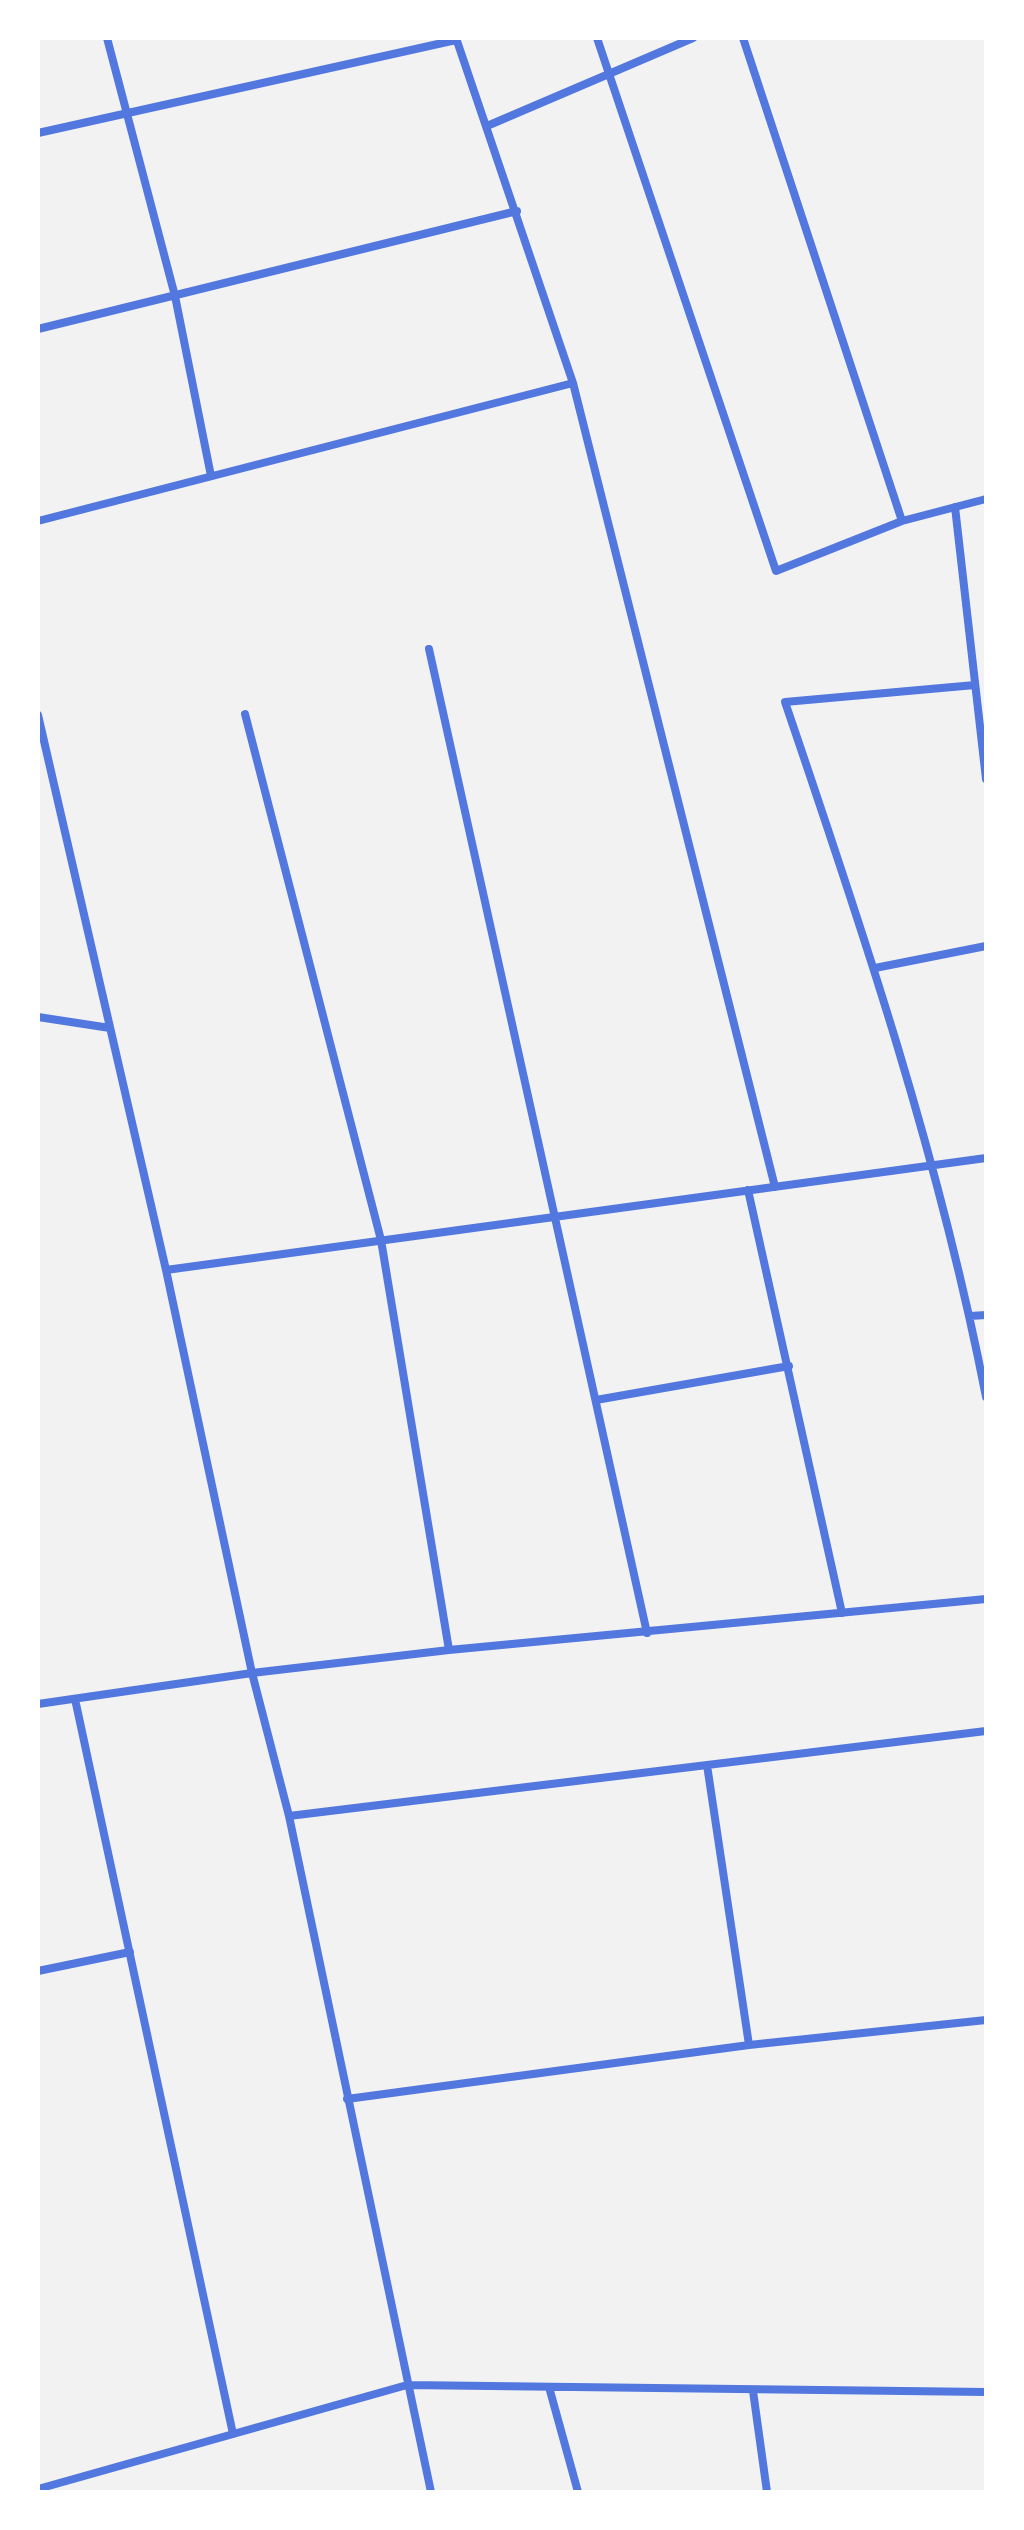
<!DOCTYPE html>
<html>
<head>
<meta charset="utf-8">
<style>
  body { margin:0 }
  #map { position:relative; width:1024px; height:2530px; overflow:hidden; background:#f2f2f2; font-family:"Archivo Narrow",sans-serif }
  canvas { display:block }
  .frame { position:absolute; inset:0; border:40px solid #fff; pointer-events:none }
</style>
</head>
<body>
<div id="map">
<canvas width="1024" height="2530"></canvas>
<div class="frame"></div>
</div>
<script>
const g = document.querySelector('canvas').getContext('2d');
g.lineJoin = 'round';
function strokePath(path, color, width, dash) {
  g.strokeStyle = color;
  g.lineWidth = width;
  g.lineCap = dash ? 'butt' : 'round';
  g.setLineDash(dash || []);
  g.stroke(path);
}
strokePath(new Path2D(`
  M 107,38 L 175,296 L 211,476
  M 456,38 L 573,383 L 775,1187
  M 597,38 L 776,571 L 902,521 L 986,499
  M 743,38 L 902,521
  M 487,126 L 693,38
  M 38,133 L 456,40
  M 38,329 L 517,211
  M 955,507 L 986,779
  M 38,521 L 573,383
  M 429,649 L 647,1633
  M 975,685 L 785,702 C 863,931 940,1160 986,1397
  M 245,714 L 381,1240 L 449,1650
  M 38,715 L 166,1270 L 252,1673 L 289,1816 L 431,2492
  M 875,968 L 986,946
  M 38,1017 L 110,1028
  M 748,1190 L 842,1613
  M 166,1270 L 986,1158
  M 970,1316 L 986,1315
  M 596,1400 L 789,1366
  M 75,1699 L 233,2434
  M 38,1704 L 252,1673 L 449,1650 L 986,1599
  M 707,1765 L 749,2045
  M 289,1816 L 986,1731
  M 38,1971 L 130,1952
  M 347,2099 L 749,2045 L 986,2020
  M 549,2387 L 578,2492
  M 753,2391 L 767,2492
  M 38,2489 L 407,2385 L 986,2392`), '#5277de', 8);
</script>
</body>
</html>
